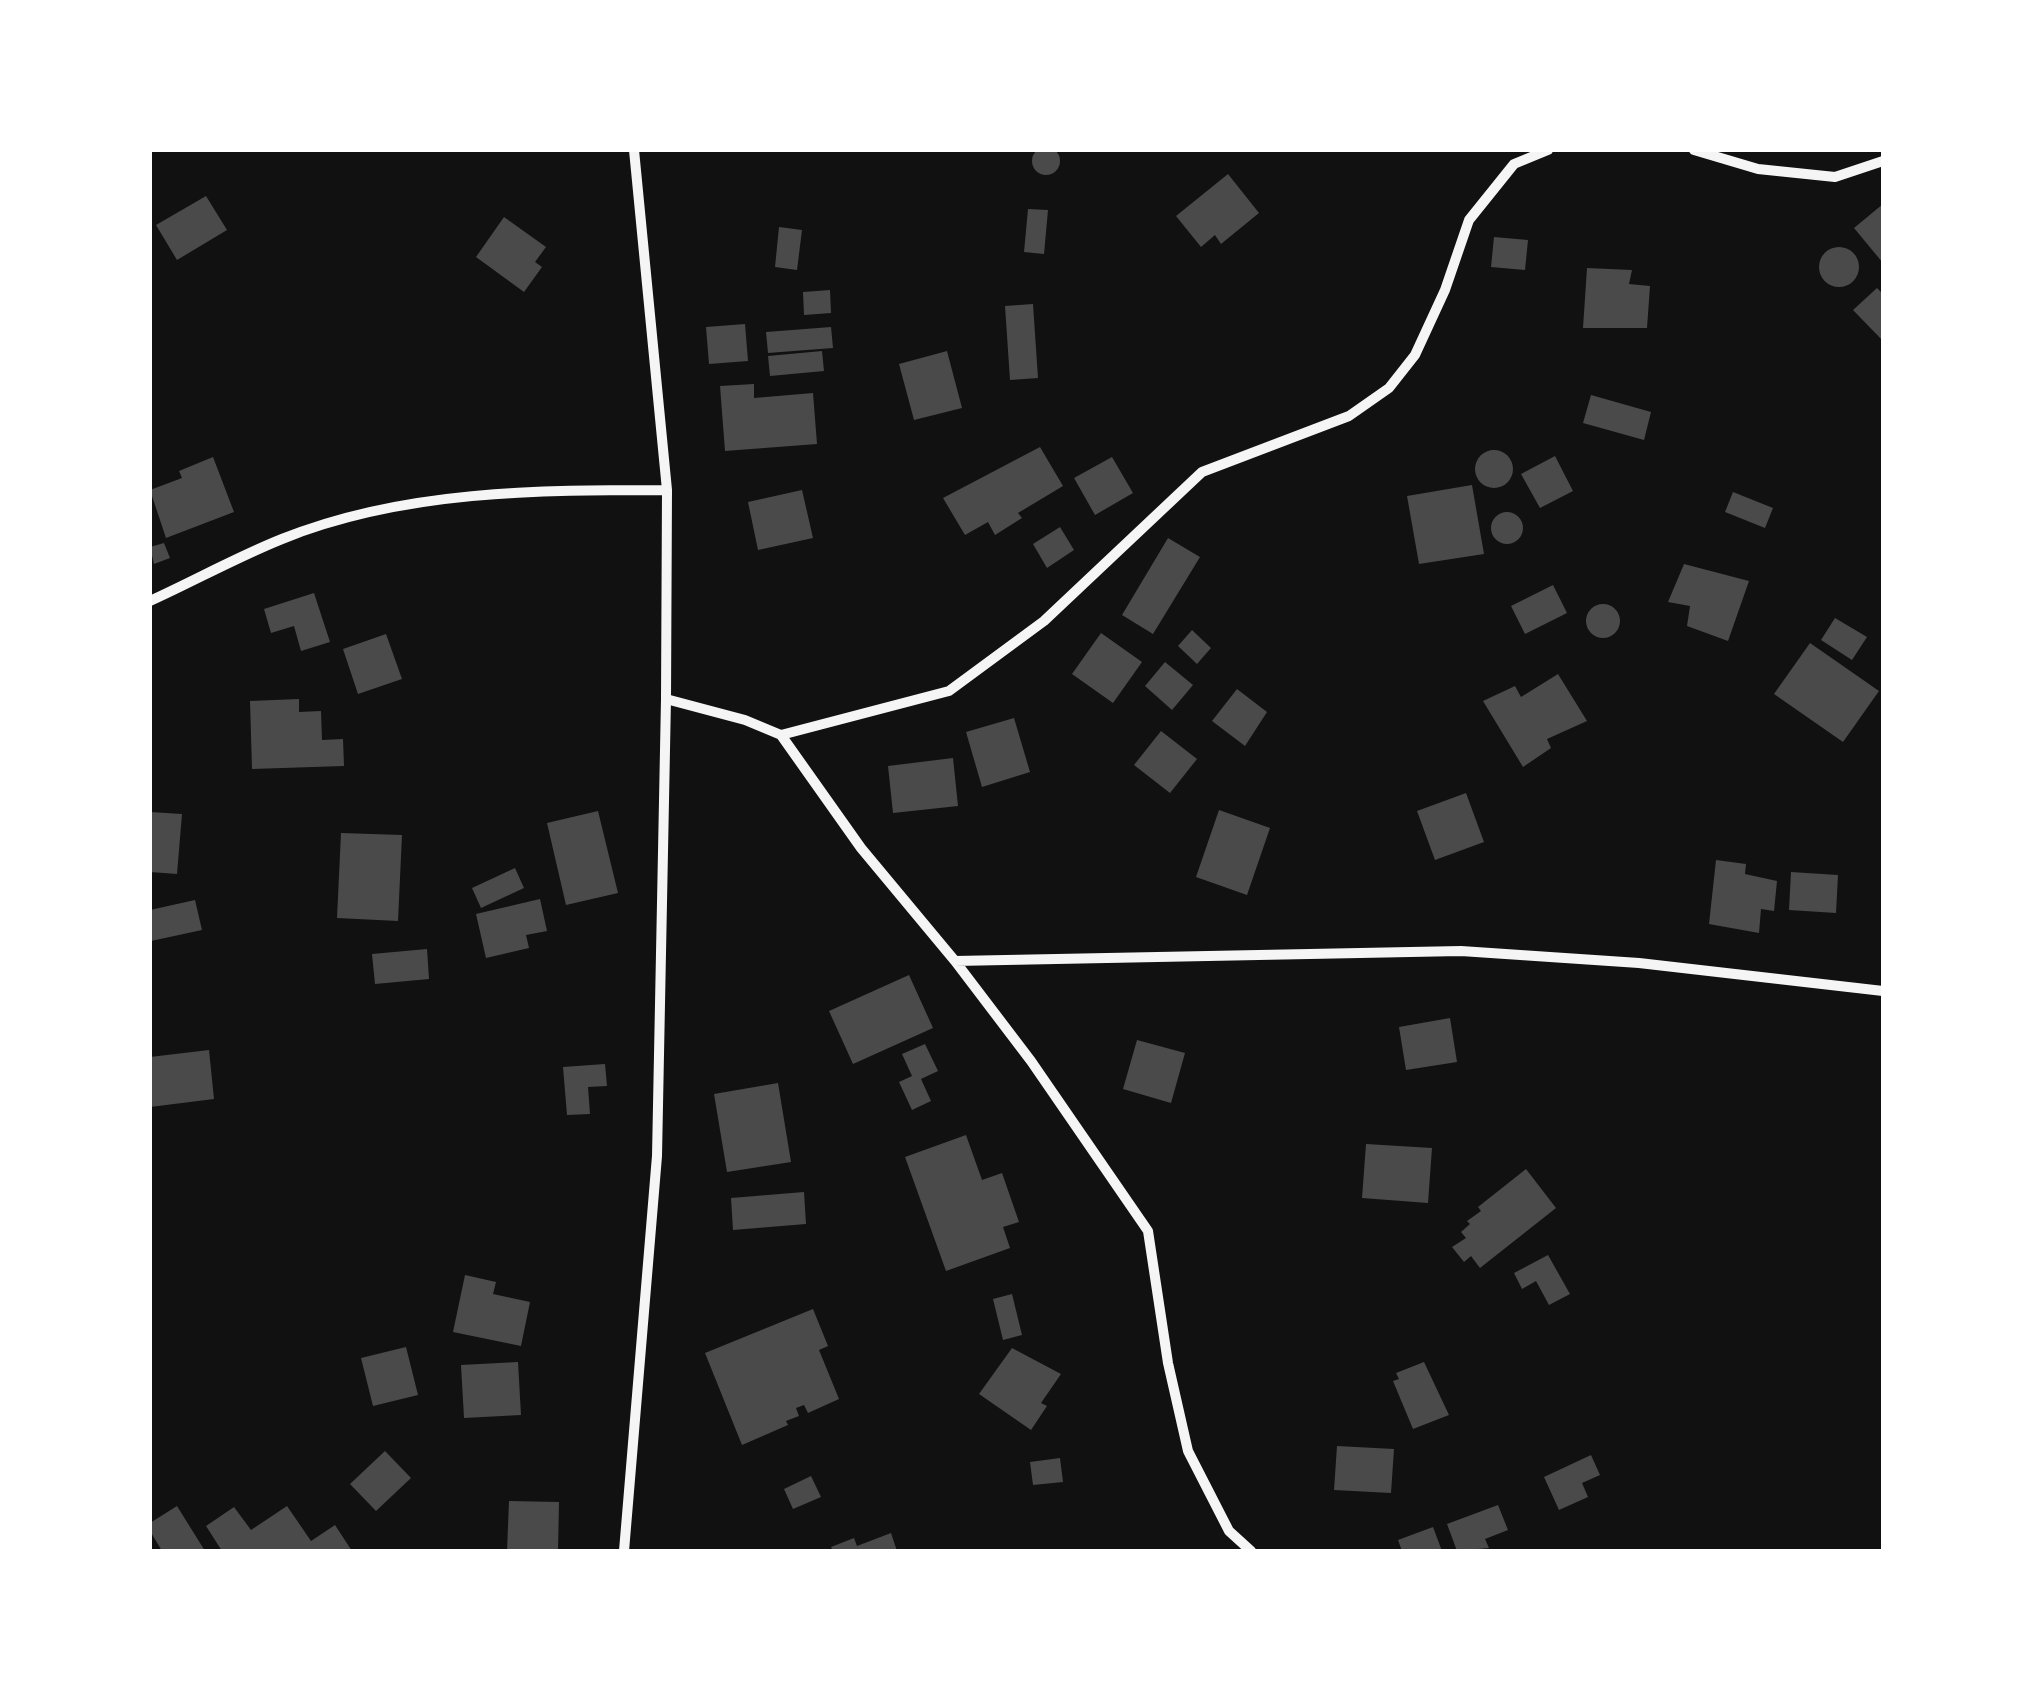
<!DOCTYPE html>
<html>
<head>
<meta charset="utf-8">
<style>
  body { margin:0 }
  #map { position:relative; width:2033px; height:1701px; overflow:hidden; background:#111; font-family:"Asap Condensed",sans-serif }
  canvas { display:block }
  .frame { position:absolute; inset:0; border:152px solid #fff; pointer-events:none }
</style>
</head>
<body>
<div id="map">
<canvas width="2033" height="1701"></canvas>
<div class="frame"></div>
</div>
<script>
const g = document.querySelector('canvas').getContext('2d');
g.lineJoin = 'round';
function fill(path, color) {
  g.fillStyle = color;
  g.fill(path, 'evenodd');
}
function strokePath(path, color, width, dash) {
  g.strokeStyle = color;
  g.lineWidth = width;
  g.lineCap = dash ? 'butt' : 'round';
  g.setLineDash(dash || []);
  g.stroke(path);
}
fill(new Path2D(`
  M1032 161a14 14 0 1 1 28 0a14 14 0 1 1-28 0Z
  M 1228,174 L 1259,213 L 1221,244 L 1215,235 L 1201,247 L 1176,216 Z
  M 206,196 L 227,230 L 177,260 L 156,225 Z
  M 1883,204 L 1883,263 L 1854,228 Z
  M 1028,209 L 1048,210 L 1044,254 L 1024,252 Z
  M 504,217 L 546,247 L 535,262 L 542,267 L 524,292 L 476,257 Z
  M 779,227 L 802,230 L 797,270 L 775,267 Z
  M 1494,237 L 1528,240 L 1525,270 L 1491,267 Z
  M1819 267a20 20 0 1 1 40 0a20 20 0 1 1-40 0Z
  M 1587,268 L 1632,270 L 1629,284 L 1650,286 L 1647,328 L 1583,328 Z
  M 1877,288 L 1883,294 L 1883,341 L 1853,310 Z
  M 830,290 L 831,313 L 804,315 L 803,292 Z
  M 1033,304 L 1038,378 L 1010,380 L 1005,306 Z
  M 745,324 L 748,361 L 709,364 L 706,327 Z
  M 831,327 L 833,348 L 768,353 L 766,332 Z
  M 822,351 L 824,371 L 770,376 L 768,356 Z
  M 947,351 L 962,408 L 914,420 L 899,364 Z
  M 754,384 L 754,398 L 813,393 L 817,444 L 725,451 L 720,386 Z
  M 1591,395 L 1651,412 L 1644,440 L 1583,423 Z
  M 1040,447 L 1063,486 L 1018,513 L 1022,518 L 995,535 L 988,522 L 965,535 L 943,498 Z
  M1475 469a19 19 0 1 1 38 0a19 19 0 1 1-38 0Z
  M 1555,456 L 1573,491 L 1540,508 L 1521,474 Z
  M 213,457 L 234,512 L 166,538 L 150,490 L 182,478 L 179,471 Z
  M 1112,457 L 1133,493 L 1095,515 L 1074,478 Z
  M 1472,485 L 1484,554 L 1419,564 L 1407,496 Z
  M 802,490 L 813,538 L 758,550 L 748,502 Z
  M 1733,492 L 1773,508 L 1765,528 L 1725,512 Z
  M1491 528a16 16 0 1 1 32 0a16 16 0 1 1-32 0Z
  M 1060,527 L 1074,550 L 1047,568 L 1033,544 Z
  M 1168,538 L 1200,557 L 1153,634 L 1122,615 Z
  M 164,543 L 170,558 L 154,564 L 150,547 Z
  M 1684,564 L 1749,581 L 1728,641 L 1687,626 L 1690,606 L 1668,602 Z
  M 1553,585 L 1567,613 L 1525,634 L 1511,606 Z
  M 314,593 L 330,642 L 301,651 L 294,626 L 271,633 L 264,609 Z
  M1586 621a17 17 0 1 1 34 0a17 17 0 1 1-34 0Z
  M 1835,618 L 1867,637 L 1852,660 L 1821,640 Z
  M 1192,630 L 1211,648 L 1197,664 L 1178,646 Z
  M 1101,633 L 1142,662 L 1113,703 L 1072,674 Z
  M 386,634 L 402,679 L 358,694 L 343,649 Z
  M 1810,643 L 1879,691 L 1843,742 L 1774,694 Z
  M 1165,662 L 1193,685 L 1172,710 L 1145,686 Z
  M 1558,674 L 1587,721 L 1547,739 L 1551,748 L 1523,767 L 1483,701 L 1515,686 L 1521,697 Z
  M 1237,689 L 1267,712 L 1245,746 L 1212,721 Z
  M 299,699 L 299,712 L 321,711 L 322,740 L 343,739 L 344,766 L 252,769 L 250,701 Z
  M 1014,718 L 1030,772 L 982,787 L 966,732 Z
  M 1161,731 L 1197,759 L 1170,793 L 1134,765 Z
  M 953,758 L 958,806 L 893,813 L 888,766 Z
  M 1466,793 L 1484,842 L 1435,860 L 1417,811 Z
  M 1219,810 L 1270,828 L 1247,895 L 1196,877 Z
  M 598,811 L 618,893 L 566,905 L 547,823 Z
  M 150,812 L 182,814 L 177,874 L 150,872 Z
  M 341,833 L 402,835 L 398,921 L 337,918 Z
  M 1716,860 L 1746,864 L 1745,874 L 1777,881 L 1774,911 L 1761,909 L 1759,933 L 1709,924 Z
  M 515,868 L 524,888 L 481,908 L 472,888 Z
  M 1791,872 L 1838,875 L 1836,913 L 1789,910 Z
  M 540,899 L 547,931 L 526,935 L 529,948 L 486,958 L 476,914 Z
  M 195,900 L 202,930 L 151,941 L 150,910 Z
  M 427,949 L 429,979 L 375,984 L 372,954 Z
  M 909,975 L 933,1028 L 853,1064 L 829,1011 Z
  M 1450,1018 L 1457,1062 L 1406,1070 L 1399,1027 Z
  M 1137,1040 L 1185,1053 L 1171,1103 L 1123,1089 Z
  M 925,1044 L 938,1071 L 921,1079 L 931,1101 L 912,1110 L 899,1082 L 912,1076 L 902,1054 Z
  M 209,1050 L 214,1099 L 150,1107 L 150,1057 Z
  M 605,1064 L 607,1086 L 588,1087 L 590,1114 L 567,1115 L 563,1067 Z
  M 778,1083 L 791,1162 L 727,1172 L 714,1094 Z
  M 966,1135 L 982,1180 L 1002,1173 L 1019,1222 L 1003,1227 L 1010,1248 L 946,1271 L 905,1157 Z
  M 1366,1144 L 1432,1148 L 1428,1203 L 1362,1198 Z
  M 1526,1169 L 1556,1208 L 1480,1268 L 1471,1256 L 1464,1262 L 1452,1247 L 1466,1238 L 1461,1232 L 1470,1224 L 1467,1221 L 1481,1211 L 1478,1207 Z
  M 804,1192 L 806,1224 L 733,1230 L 731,1198 Z
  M 1548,1255 L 1570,1294 L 1549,1305 L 1536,1281 L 1522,1289 L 1514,1273 Z
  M 465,1275 L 496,1282 L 493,1294 L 530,1302 L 521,1346 L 453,1332 Z
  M 1012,1294 L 1022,1335 L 1003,1340 L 993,1299 Z
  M 813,1309 L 828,1346 L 819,1350 L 839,1399 L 808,1413 L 804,1405 L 796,1408 L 799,1416 L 786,1421 L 788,1425 L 742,1445 L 705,1353 Z
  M 406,1347 L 418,1395 L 373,1406 L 361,1358 Z
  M 1012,1348 L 1061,1374 L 1041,1403 L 1047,1406 L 1031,1430 L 979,1394 Z
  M 518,1362 L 521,1415 L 464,1418 L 461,1365 Z
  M 1424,1362 L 1449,1415 L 1413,1429 L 1393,1381 L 1399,1379 L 1396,1373 Z
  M 1337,1446 L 1394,1449 L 1391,1493 L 1334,1490 Z
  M 385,1451 L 411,1478 L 376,1511 L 350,1484 Z
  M 1591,1455 L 1600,1475 L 1582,1483 L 1588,1497 L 1559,1510 L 1544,1477 Z
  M 1060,1458 L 1063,1482 L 1033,1485 L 1030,1462 Z
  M 811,1476 L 821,1497 L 793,1509 L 784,1489 Z
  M 509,1501 L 559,1502 L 558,1551 L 507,1551 Z
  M 1498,1505 L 1508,1530 L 1485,1539 L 1489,1548 L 1457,1551 L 1447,1524 Z
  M 177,1506 L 205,1551 L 162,1551 L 150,1531 L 150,1523 Z
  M 287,1506 L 311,1541 L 335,1525 L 352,1551 L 222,1551 L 206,1526 L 234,1507 L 251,1530 Z
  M 1433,1527 L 1442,1551 L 1402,1551 L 1398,1540 Z
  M 891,1533 L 897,1551 L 833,1551 L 831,1547 L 854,1538 L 857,1546 Z`), '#4a4a4a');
strokePath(new Path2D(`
  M 1694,150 L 1758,169 L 1835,177 L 1883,161
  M 150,601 C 194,581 237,557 282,539 C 403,490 539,490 667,490
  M 666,699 L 745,720 L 781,735 L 861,848 L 955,961 L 1461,951 L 1639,963 L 1883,991
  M 781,735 L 949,691 L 1044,621 L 1202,472 L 1349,416 L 1389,388 L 1415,355 L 1445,290 L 1469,220 L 1514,164 L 1548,150
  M 955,961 L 1031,1061 L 1148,1231 L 1168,1363 L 1188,1451 L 1229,1531 L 1251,1551
  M 624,1551 L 657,1156 L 666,699 L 667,490 L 634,150`), '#f5f5f5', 10);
</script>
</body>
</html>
